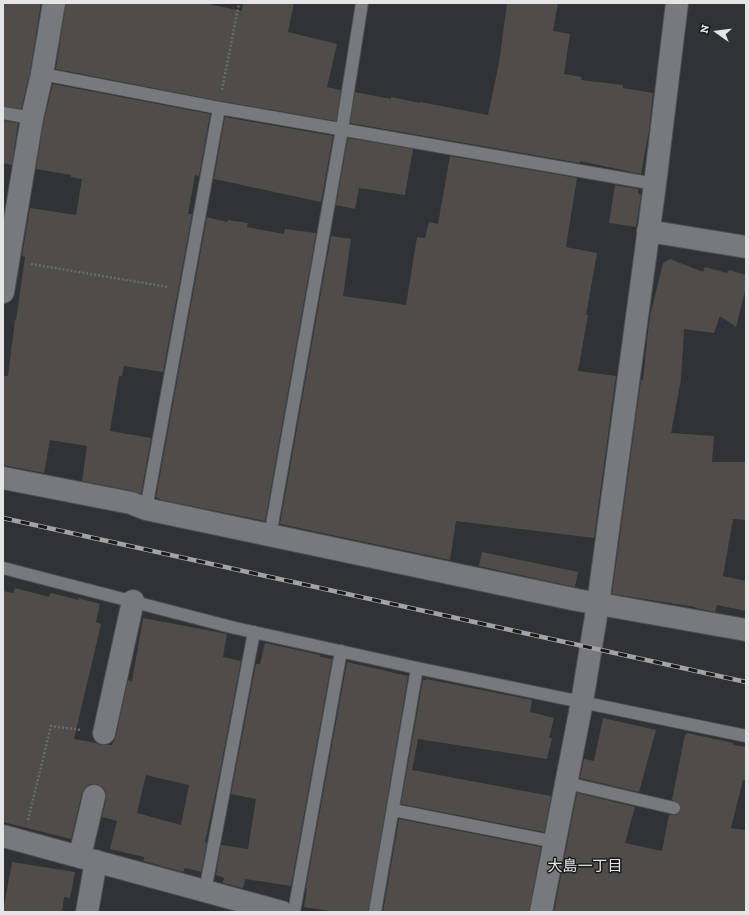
<!DOCTYPE html>
<html>
<head>
<meta charset="utf-8">
<style>
  body { margin:0 }
  #map { position:relative; width:749px; height:915px; overflow:hidden; background:#313236; font-family:"Zilla Slab",serif }
  canvas { display:block }
  .frame { position:absolute; inset:0; border:4px solid #e5e5e8; pointer-events:none }
  .north { position:absolute; left:697px; top:12px; width:40px; height:40px; -webkit-text-stroke:3px #1a1a1c; paint-order:stroke; rotate:284deg; font-size:11px; font-weight:700; line-height:16px; text-align:center; color:#e5e5e8 }
  .north::after { content:''; display:block; margin:auto; width:14px; height:18px; background:#e5e5e8; clip-path:polygon(50% 0,100% 100%,50% 72%,0 100%) }
</style>
</head>
<body>
<div id="map">
<canvas width="749" height="915"></canvas>
<div class="frame"></div>
<div class="north">N</div>
</div>
<script>
const g = document.querySelector('canvas').getContext('2d');
g.lineJoin = 'round';
function fill(path, color) {
  g.fillStyle = color;
  g.fill(path, 'evenodd');
}
function strokePath(path, color, width, dash) {
  g.strokeStyle = color;
  g.lineWidth = width;
  g.lineCap = dash ? 'butt' : 'round';
  g.setLineDash(dash || []);
  g.stroke(path);
}
function write(font, color, halo, rows, align = 'center') {
  g.font = font + ' "Zilla Slab","Noto Sans JP",serif';
  g.lineWidth = 3;
  g.setLineDash([]);
  g.textBaseline = 'middle';
  g.strokeStyle = halo;
  g.fillStyle = color;
  for (const [text, x, y, turn = 0] of rows) {
    g.save();
    g.translate(x, y);
    g.rotate((+turn || 0) * Math.PI / 180);
    g.textAlign = isNaN(turn) ? turn : align;
    if (halo) g.strokeText(text, 0, 0);
    g.fillText(text, 0, 0);
    g.restore();
  }
}
fill(new Path2D(`
  M 3,3 L 41,3 L 30,72 L 21,109 L 3,106 Z
  M 66,3 L 203,3 L 242,11 L 243,3 L 294,3 L 288,32 L 337,44 L 327,87 L 341,90 L 336,121 L 220,101 L 56,69 Z
  M 507,3 L 558,3 L 553,31 L 570,34 L 564,74 L 582,77 L 581,80 L 623,85 L 623,88 L 653,93 L 649,130 L 641,174 L 580,161 L 580,163 L 350,123 L 355,92 L 391,99 L 391,97 L 420,103 L 420,102 L 488,115 L 499,63 Z
  M 53,84 L 210,114 L 199,176 L 195,175 L 188,214 L 192,214 L 163,372 L 124,366 L 122,376 L 119,376 L 110,431 L 151,438 L 141,494 L 133,491 L 82,481 L 87,446 L 50,440 L 44,473 L 3,465 L 3,376 L 8,376 L 15,320 L 16,320 L 25,257 L 22,256 L 30,208 L 76,215 L 82,179 L 71,177 L 71,175 L 36,169 L 44,120 Z
  M 225,117 L 333,136 L 321,202 L 214,179 Z
  M 3,121 L 18,123 L 12,165 L 3,163 Z
  M 348,138 L 413,149 L 405,195 L 359,188 L 355,209 L 336,205 Z
  M 450,156 L 577,178 L 566,247 L 597,253 L 586,315 L 588,315 L 578,371 L 616,376 L 594,538 L 456,521 L 450,560 L 280,524 L 331,236 L 351,239 L 343,296 L 406,305 L 417,237 L 425,238 L 429,222 L 438,224 Z
  M 615,185 L 638,189 L 638,192 L 641,196 L 636,227 L 609,223 Z
  M 207,217 L 227,222 L 228,220 L 248,223 L 247,227 L 284,234 L 285,229 L 316,233 L 265,521 L 162,500 L 156,497 Z
  M 670,259 L 703,272 L 705,267 L 727,273 L 729,270 L 746,275 L 746,287 L 736,327 L 720,316 L 714,333 L 684,329 L 681,379 L 671,433 L 714,436 L 712,462 L 746,462 L 746,520 L 733,519 L 723,576 L 746,581 L 746,611 L 717,605 L 715,612 L 695,608 L 696,607 L 612,594 L 641,380 L 643,380 L 649,322 L 650,322 L 650,316 L 663,263 Z
  M 482,552 L 578,572 L 575,587 L 479,566 Z
  M 15,588 L 49,597 L 51,593 L 78,600 L 78,598 L 100,604 L 96,622 L 101,624 L 74,739 L 96,743 L 101,745 L 112,745 L 116,736 L 128,680 L 132,681 L 143,618 L 227,634 L 223,657 L 241,661 L 216,791 L 205,842 L 207,843 L 201,872 L 185,868 L 183,872 L 144,861 L 144,857 L 110,849 L 117,821 L 102,817 L 106,799 L 106,793 L 103,787 L 97,784 L 90,784 L 85,788 L 82,793 L 71,839 L 3,822 L 3,591 L 13,593 ZM 146,775 L 189,785 L 181,825 L 137,813 Z
  M 265,643 L 320,655 L 320,657 L 332,659 L 291,886 L 245,879 L 243,888 L 223,883 L 224,878 L 216,875 L 221,845 L 248,849 L 256,799 L 231,794 L 256,664 L 260,664 Z
  M 347,662 L 408,676 L 368,912 L 337,912 L 304,907 L 307,888 L 306,888 Z
  M 426,679 L 532,700 L 530,712 L 554,718 L 549,738 L 552,738 L 547,759 L 418,739 L 412,770 L 551,796 L 544,832 L 401,804 L 423,680 L 426,680 Z
  M 603,718 L 656,730 L 639,792 L 580,778 L 584,759 L 594,761 Z
  M 687,733 L 733,743 L 733,745 L 746,747 L 746,780 L 743,780 L 731,828 L 746,830 L 746,912 L 554,912 L 577,793 L 635,807 L 625,843 L 662,851 L 669,815 L 677,815 L 681,809 L 679,803 L 672,800 L 685,734 L 687,735 Z
  M 399,819 L 541,847 L 529,912 L 383,912 Z
  M 12,862 L 75,872 L 70,898 L 64,897 L 62,912 L 3,912 Z`), '#504c4a');
const service = new Path2D(`
  M 42,74 L 219,108 L 655,184
  M 3,113 L 32,118
  M 146,509 L 219,108
  M 270,536 L 342,129 L 362,3
  M 3,568 L 235,628 L 417,668 L 746,736
  M 567,783 L 674,808
  M 393,810 L 555,842
  M 205,891 L 254,632
  M 294,912 L 341,651
  M 375,912 L 417,668`);
const minor = new Path2D(`
  M 648,231 L 746,247
  M 3,292 L 32,118 L 42,74 L 54,3
  M 3,478 L 131,503 L 146,509 L 577,600 L 746,630
  M 104,733 L 133,601
  M 3,836 L 282,912
  M 80,856 L 94,796
  M 87,912 L 96,861
  M 541,912 L 582,702 L 598,604 L 655,184 L 677,3`);
strokePath(service, '#4e4f52', 14);
strokePath(minor, '#4e4f52', 24);
strokePath(new Path2D(`
  M 222,90 L 239,3
  M 31,264 L 168,287
  M 28,820 L 51,726 L 82,730`), '#696a6e', 2.5, [2, 2]);
strokePath(service, '#78797d', 12);
strokePath(minor, '#78797d', 22);
const rail = new Path2D(`
  M 3,518 L 746,682`);
strokePath(rail, '#a3a3a7', 4.5);
strokePath(rail, '#1a1a1c', 3, [9]);
write('15px', '#e5e5e8', '#1a1a1c', [
  ["大島一丁目",585,867]
]);
</script>
</body>
</html>
